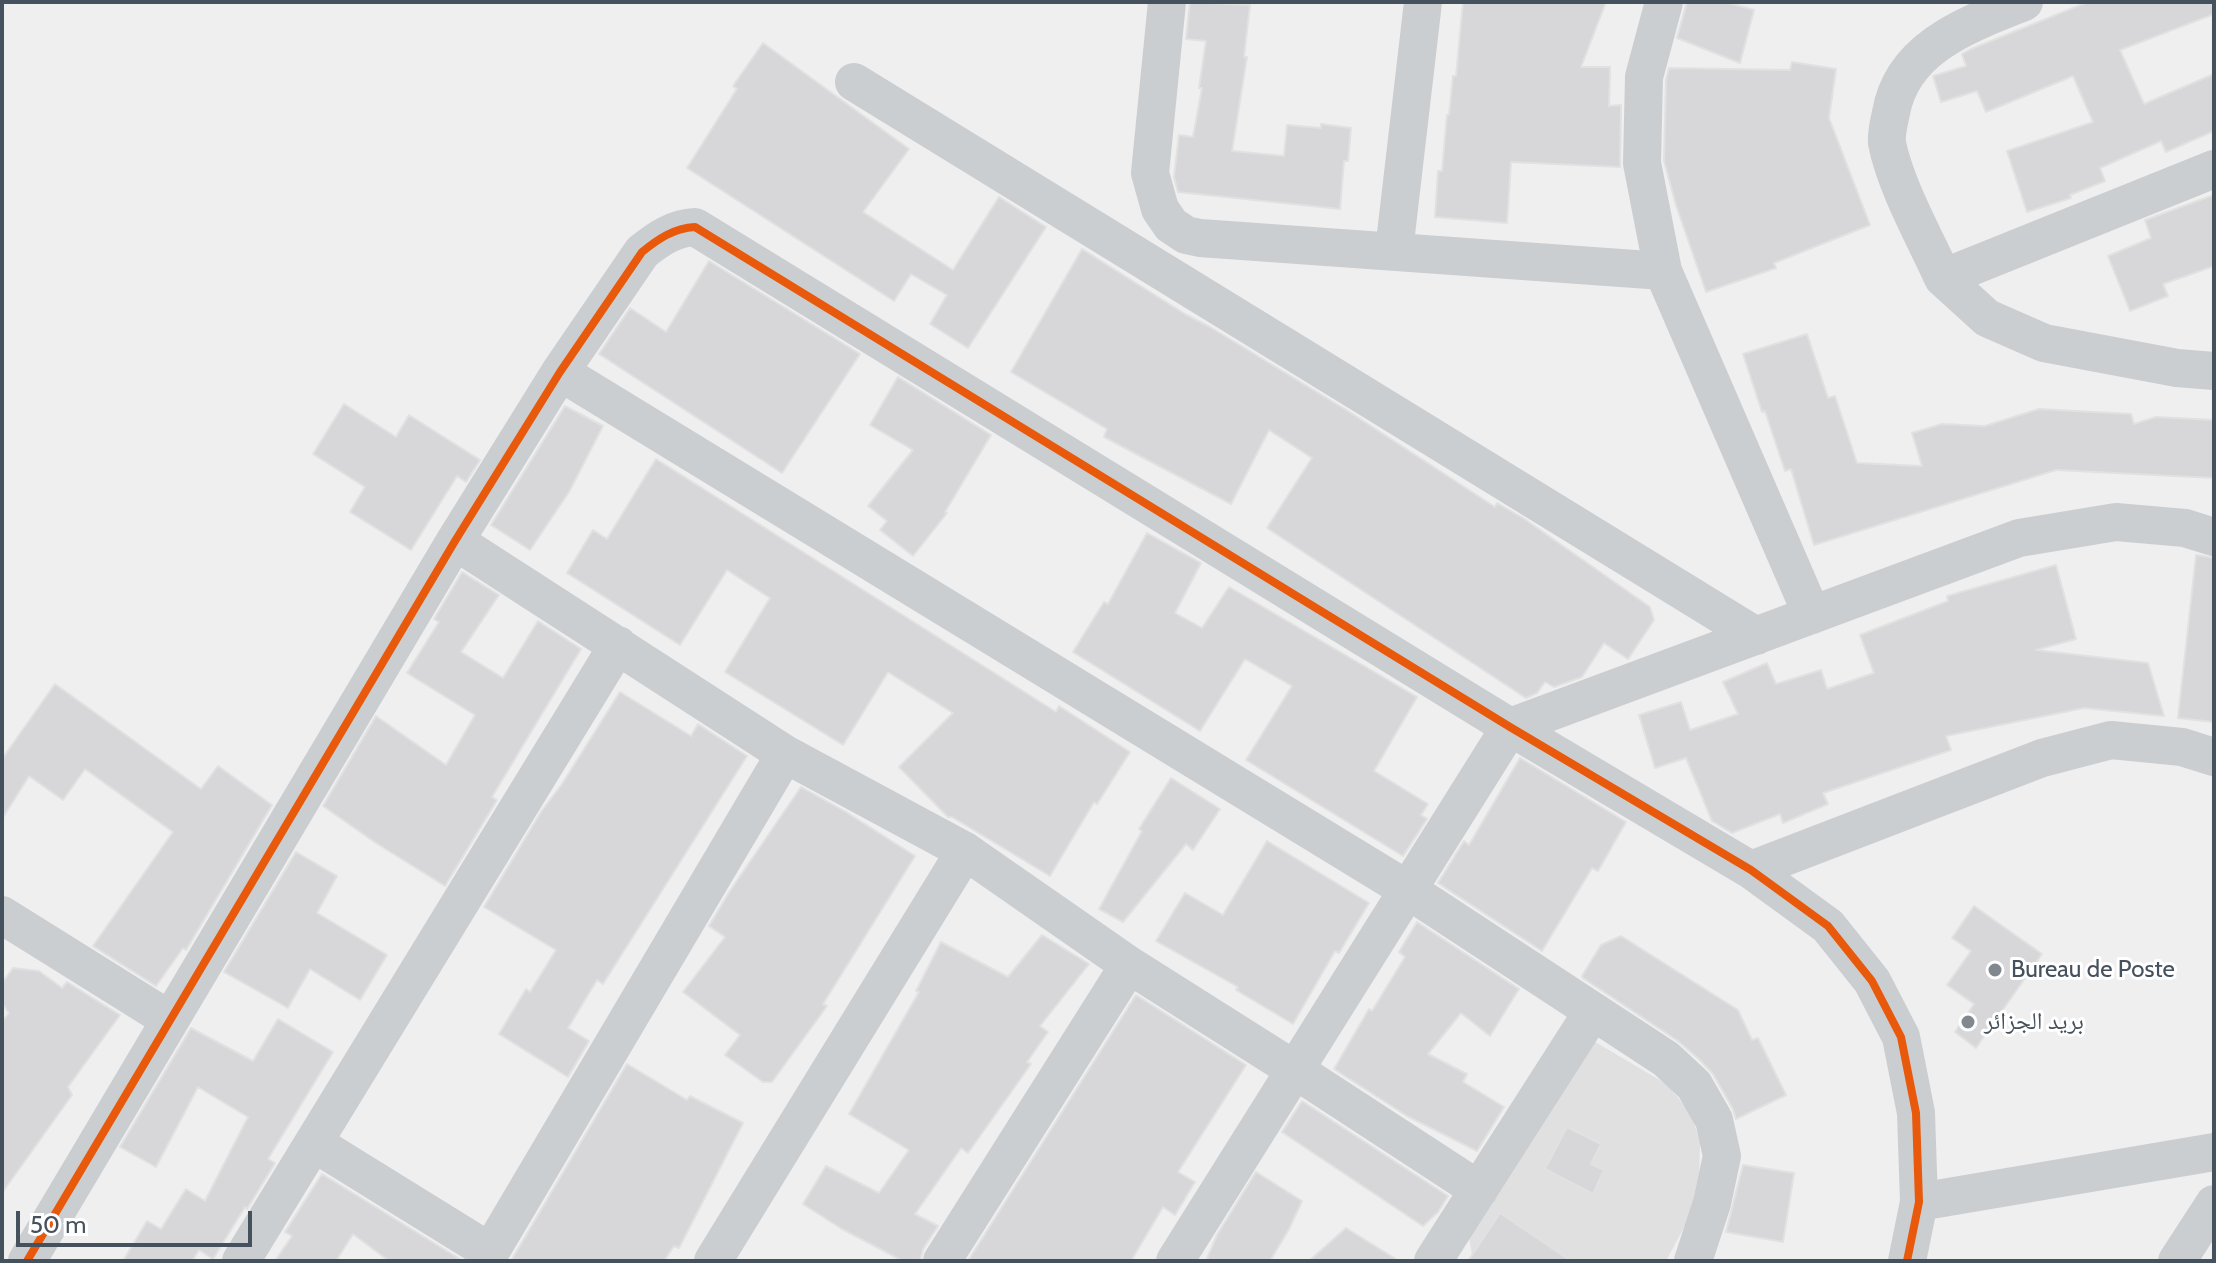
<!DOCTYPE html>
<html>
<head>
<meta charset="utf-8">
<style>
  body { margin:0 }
  #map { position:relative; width:2216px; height:1263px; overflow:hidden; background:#f0efef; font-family:Cabin,sans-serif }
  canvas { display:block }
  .frame { position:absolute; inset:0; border:4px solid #45515c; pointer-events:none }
  .scale { position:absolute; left:16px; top:1211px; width:236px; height:36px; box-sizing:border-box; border:4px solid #45515c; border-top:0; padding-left:10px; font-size:24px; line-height:28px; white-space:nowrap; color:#45515c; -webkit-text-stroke:6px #fff; paint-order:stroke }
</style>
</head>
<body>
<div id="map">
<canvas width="2216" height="1263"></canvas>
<div class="frame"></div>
<div class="scale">50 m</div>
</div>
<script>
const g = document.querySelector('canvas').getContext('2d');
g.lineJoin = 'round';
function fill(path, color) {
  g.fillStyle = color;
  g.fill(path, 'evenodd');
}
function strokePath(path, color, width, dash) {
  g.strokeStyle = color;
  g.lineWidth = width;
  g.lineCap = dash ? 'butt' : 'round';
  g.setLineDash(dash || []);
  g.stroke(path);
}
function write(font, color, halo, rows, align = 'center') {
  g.font = font + ' Cabin,"Noto Naskh Arabic",sans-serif';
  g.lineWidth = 6;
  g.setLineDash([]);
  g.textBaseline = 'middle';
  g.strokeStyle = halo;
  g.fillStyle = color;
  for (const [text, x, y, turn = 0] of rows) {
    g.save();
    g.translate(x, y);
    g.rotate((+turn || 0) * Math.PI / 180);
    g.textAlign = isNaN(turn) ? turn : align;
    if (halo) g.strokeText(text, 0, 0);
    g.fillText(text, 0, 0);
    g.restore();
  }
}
fill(new Path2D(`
  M 1592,1040 L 1668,1085 L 1691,1114 L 1700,1142 L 1699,1184 L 1696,1205 L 1666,1261 L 1473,1261 L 1469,1237 Z`), '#e1e0e1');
const building = new Path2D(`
  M 1190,2 L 1250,5 L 1244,57 L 1247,57 L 1232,151 L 1284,156 L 1287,125 L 1321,128 L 1321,124 L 1351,128 L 1348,161 L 1344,161 L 1340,209 L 1178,192 L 1174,177 L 1179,135 L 1193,137 L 1202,88 L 1199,88 L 1206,41 L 1186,39 Z
  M 1463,2 L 1606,2 L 1581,67 L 1610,67 L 1609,106 L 1621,105 L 1620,167 L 1511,162 L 1507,223 L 1435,217 L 1438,171 L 1442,171 L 1447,115 L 1449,115 L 1453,76 L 1456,76 Z
  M 1687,2 L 1725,2 L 1754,10 L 1740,63 L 1677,38 Z
  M 2088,2 L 2214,2 L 2214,14 L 2120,50 L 2144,104 L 2214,74 L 2214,131 L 2166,152 L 2161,141 L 2100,168 L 2105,181 L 2070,195 L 2071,198 L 2027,212 L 2007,151 L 2093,122 L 2073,76 L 1986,112 L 1977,91 L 1941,102 L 1933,76 L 1966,66 L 1962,54 L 1971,49 Z
  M 763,43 L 909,149 L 863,212 L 953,270 L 999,197 L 1046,227 L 968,348 L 930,324 L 947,295 L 911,274 L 894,301 L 687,168 L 737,89 L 733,86 Z
  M 1792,62 L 1836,69 L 1829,118 L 1870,225 L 1774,263 L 1776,268 L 1706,292 L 1676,205 L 1664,161 L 1666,80 L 1669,68 L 1790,70 Z
  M 2214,195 L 2214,266 L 2163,284 L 2168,296 L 2130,311 L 2108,256 L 2151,238 L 2145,220 Z
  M 1082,249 L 1185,314 L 1210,327 L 1348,411 L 1495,507 L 1497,503 L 1523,518 L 1650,607 L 1654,620 L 1628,659 L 1604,643 L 1582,677 L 1554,687 L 1545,682 L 1537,693 L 1526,698 L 1267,528 L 1312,458 L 1269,430 L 1231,504 L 1104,437 L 1107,429 L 1011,372 Z
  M 709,261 L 860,354 L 782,473 L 599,354 L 630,308 L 666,332 Z
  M 1807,334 L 1828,398 L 1835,396 L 1857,463 L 1922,466 L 1912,433 L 1942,424 L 1985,426 L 2039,409 L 2131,414 L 2134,424 L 2156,417 L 2214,420 L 2214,478 L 2056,470 L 1814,545 L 1791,469 L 1785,471 L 1765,411 L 1762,412 L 1743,354 Z
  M 898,377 L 991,435 L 945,512 L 947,513 L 913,556 L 880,530 L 887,521 L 868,506 L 913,450 L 870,425 Z
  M 344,404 L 396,437 L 409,415 L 480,460 L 466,482 L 457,476 L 411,550 L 350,512 L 365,487 L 313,454 Z
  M 565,406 L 603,426 L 569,492 L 530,550 L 491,525 Z
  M 656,459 L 1056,712 L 1059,706 L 1130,752 L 1097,804 L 1094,802 L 1050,876 L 952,817 L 948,817 L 899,767 L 953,713 L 888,672 L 843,745 L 725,672 L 770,598 L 727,570 L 680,645 L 567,573 L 593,530 L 607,539 Z
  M 1147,533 L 1201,563 L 1175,613 L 1202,628 L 1229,587 L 1417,697 L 1374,771 L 1428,804 L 1421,815 L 1427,819 L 1403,856 L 1246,760 L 1292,686 L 1245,659 L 1200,731 L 1073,652 L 1104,602 L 1108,604 Z
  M 2196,555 L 2214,558 L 2214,722 L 2178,718 Z
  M 2056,565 L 2076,639 L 2036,650 L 2148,663 L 2164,716 L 2084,708 L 1946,736 L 1951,750 L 1823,793 L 1828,804 L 1783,823 L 1780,814 L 1732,833 L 1712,821 L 1686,758 L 1655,768 L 1639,715 L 1681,702 L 1690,730 L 1738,714 L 1723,682 L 1767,663 L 1776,684 L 1821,670 L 1827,689 L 1874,673 L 1860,635 L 1948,601 L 1947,596 Z
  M 462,572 L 499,595 L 461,652 L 503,678 L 538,621 L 581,649 L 492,797 L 497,800 L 445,886 L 376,843 L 323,806 L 376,716 L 446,765 L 475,715 L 407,673 L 439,622 L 434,619 Z
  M 55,684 L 201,789 L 218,766 L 272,805 L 186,950 L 183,948 L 156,986 L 93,946 L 173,832 L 85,769 L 63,800 L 29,776 L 2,819 L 2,759 Z
  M 620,692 L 691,736 L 698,724 L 747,756 L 603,984 L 597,980 L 568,1028 L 589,1041 L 568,1077 L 499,1034 L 526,989 L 530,992 L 556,950 L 484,907 L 541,812 L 562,784 Z
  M 1520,758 L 1626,822 L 1598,871 L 1592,868 L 1542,951 L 1438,883 L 1464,841 L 1469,845 Z
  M 1171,778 L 1220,809 L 1193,850 L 1186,844 L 1123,922 L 1099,909 L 1142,831 L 1139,829 Z
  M 801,787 L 846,812 L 915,856 L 823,1004 L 827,1006 L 772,1082 L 763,1082 L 725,1055 L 740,1035 L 683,992 L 725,937 L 709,926 L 730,891 Z
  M 1267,841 L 1369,903 L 1339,953 L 1335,951 L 1293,1024 L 1236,990 L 1238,987 L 1156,941 L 1185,893 L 1223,915 Z
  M 296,852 L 337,876 L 317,913 L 387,955 L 360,1000 L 310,969 L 288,1008 L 224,972 Z
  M 1974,906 L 2042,954 L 1976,1048 L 1955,1032 L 1974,1004 L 1947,985 L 1971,951 L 1952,938 Z
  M 1417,922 L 1519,989 L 1490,1036 L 1461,1013 L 1428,1054 L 1467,1074 L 1463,1082 L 1504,1107 L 1477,1151 L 1407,1116 L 1334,1069 L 1369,1009 L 1372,1011 L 1405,957 L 1399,952 Z
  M 1042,935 L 1089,964 L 1040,1026 L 1048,1032 L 1027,1062 L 1031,1064 L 968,1153 L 961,1148 L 915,1214 L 938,1226 L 923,1249 L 920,1261 L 903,1261 L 842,1229 L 803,1204 L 826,1166 L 879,1193 L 909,1150 L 849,1114 L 919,992 L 916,991 L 941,942 L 1008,977 Z
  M 1621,936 L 1738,1010 L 1752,1040 L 1758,1038 L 1786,1095 L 1736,1119 L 1733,1109 L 1713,1074 L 1700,1060 L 1678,1041 L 1583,978 L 1582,976 L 1601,945 Z
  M 13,968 L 39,971 L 62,988 L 67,982 L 120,1015 L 68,1087 L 72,1095 L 2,1193 L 2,1022 L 9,1013 L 2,1003 L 2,983 Z
  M 1136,995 L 1246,1065 L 1178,1172 L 1195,1182 L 1175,1215 L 1163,1207 L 1131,1261 L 968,1261 Z
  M 278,1019 L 333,1052 L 268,1159 L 275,1163 L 247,1209 L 245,1207 L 213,1259 L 199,1250 L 192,1261 L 123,1261 L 147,1221 L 161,1229 L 186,1189 L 205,1201 L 248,1117 L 198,1087 L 156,1167 L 120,1147 L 191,1028 L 253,1061 Z
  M 627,1064 L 687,1100 L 690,1096 L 743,1123 L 679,1248 L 674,1246 L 664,1261 L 511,1261 Z
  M 1302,1101 L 1448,1196 L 1438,1212 L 1423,1226 L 1282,1132 Z
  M 1567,1127 L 1601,1144 L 1591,1164 L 1604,1170 L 1593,1194 L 1545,1169 Z
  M 1743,1165 L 1794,1173 L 1783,1242 L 1726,1232 Z
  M 1256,1172 L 1302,1201 L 1289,1229 L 1270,1261 L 1206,1261 L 1217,1235 Z
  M 322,1174 L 463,1261 L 389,1261 L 353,1234 L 336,1261 L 275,1261 L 292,1236 L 285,1232 Z
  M 1500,1213 L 1571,1261 L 1468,1261 Z
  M 1346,1228 L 1399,1261 L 1309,1261 Z`);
fill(building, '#d7d7d9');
strokePath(building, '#e1e1e2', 2);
strokePath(new Path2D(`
  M 1167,2 L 1150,173 L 1160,209 L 1171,225 L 1186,235 L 1200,238 L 1663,271
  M 1664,2 L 1644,77 L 1642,163 L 1663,271 L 1812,615
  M 2024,2 C 1969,24 1902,47 1891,113 C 1889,122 1886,133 1887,143 C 1895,185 1925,238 1943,278 L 2214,169
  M 854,82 L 1756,636
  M 1394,251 L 1423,2
  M 1943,278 L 1987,318 L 2044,343 L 2177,368 L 2214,371
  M 560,372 L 1408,890 L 1666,1059 L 1694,1085 L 1714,1120 L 1722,1156 L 1712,1203 L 1693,1261
  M 455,541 L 785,754 L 965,851 L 1129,965 L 1295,1070 L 1479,1190
  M 1751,870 L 2042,758 L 2111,740 L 2182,747 L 2214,757
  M 2,915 L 170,1020
  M 314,1143 L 490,1252
  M 1919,1202 L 2214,1152
  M 27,1261 L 455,541 L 560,372 L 642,252 C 658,239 674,228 695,227 L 1510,727 L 1751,870 L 1828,926 L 1872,981 L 1901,1037 L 1916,1113 L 1919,1202 L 1907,1261
  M 241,1261 L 618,645
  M 485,1261 L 785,754
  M 713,1261 L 965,851
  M 942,1261 L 1129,965
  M 1175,1261 L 1510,727 L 2019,538 L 2116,522 L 2185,528 L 2214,537
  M 1433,1261 L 1593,1011
  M 2177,1261 L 2214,1204`), '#cbced0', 38);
strokePath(new Path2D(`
  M 27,1261 L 455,541 L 560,372 L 642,252 C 658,239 674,228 695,227 L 1510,727 L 1751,870 L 1828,926 L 1872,981 L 1901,1037 L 1916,1113 L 1919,1202 L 1907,1261`), '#e8590c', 8);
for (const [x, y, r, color] of [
  [1995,970,8,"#81888f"],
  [1968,1022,8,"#81888f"]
]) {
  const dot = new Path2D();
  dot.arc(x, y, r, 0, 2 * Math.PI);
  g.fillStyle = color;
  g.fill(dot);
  strokePath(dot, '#fff', 3);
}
write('24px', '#45515c', '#fff', [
  ["Bureau de Poste",2011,970],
  ["بريد الجزائر",1984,1022]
], 'left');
</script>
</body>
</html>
